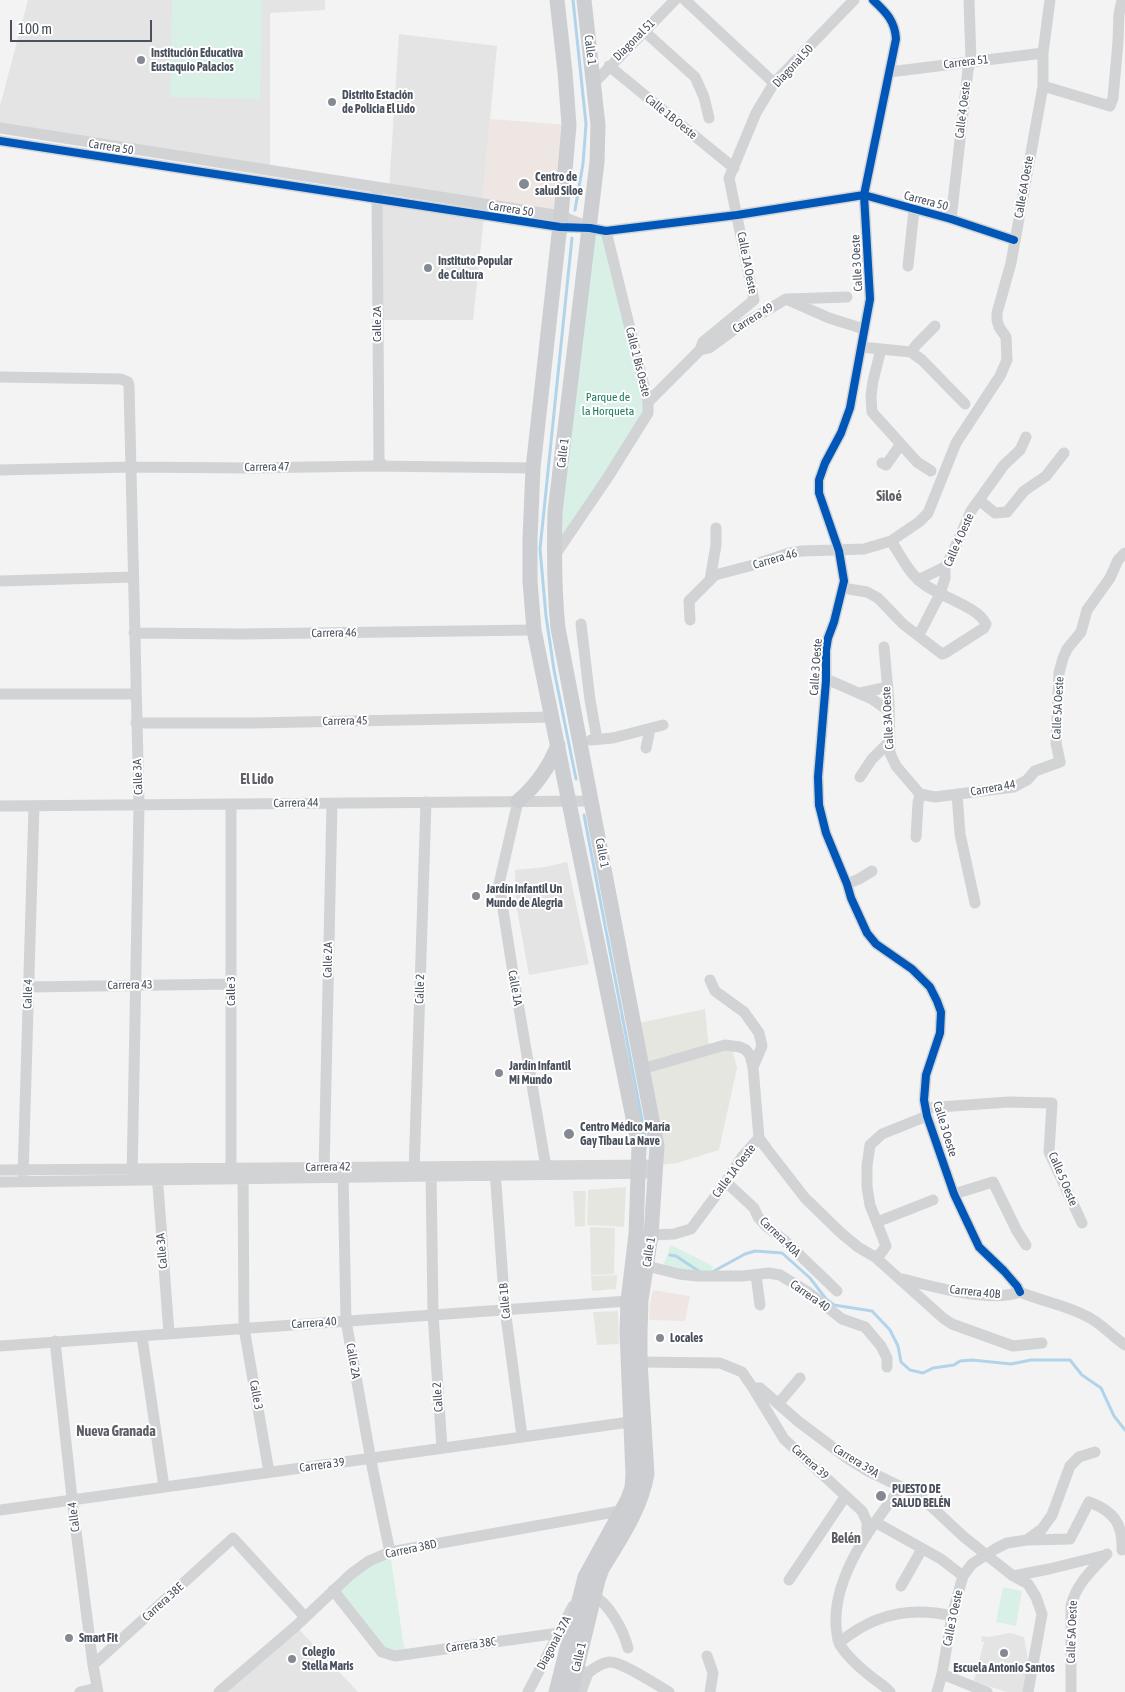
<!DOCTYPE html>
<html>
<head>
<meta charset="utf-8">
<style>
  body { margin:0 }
  #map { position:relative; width:1125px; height:1692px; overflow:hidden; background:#f3f3f3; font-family:"Asap Condensed",sans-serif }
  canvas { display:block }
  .scale { position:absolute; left:10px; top:20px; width:142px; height:22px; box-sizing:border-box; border:2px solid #4a515e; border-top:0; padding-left:6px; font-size:15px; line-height:18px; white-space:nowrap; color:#4a515e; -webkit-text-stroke:4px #fff; paint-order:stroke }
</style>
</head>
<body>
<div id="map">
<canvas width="1125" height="1692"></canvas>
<div class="scale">100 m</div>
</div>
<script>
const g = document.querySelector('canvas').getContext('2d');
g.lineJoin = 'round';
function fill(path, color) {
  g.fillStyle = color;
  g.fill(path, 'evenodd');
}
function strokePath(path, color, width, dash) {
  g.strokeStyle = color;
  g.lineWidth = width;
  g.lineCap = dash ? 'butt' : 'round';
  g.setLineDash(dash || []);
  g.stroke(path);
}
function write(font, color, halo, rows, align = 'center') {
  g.font = font + ' "Asap Condensed",sans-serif';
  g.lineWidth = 4;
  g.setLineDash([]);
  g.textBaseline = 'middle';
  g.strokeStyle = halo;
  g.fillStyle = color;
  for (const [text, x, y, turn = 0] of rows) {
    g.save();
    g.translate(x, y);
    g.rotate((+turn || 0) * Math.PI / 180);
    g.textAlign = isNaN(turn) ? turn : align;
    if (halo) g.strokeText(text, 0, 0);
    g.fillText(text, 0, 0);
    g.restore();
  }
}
fill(new Path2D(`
  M 705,1009 L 709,1049 L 731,1045 L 737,1068 L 719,1150 L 677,1163 L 657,1165 L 634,1024 Z
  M 626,1187 L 624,1227 L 587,1225 L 588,1190 Z
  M 573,1191 L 586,1191 L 585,1226 L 575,1227 Z
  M 590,1227 L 615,1228 L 614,1274 L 591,1275 Z
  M 617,1275 L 616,1289 L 592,1291 L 591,1276 Z
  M 618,1311 L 619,1344 L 597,1345 L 593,1312 Z`), '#e6e6e1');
fill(new Path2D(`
  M 28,0 L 325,0 L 325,10 L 270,13 L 270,170 L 0,128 L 0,106 Z
  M 399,34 L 497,46 L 482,203 L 389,189 Z
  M 377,200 L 484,216 L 473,320 L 377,320 Z
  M 567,862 L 589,964 L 529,975 L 516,904 L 515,870 L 545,867 Z
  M 296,1626 L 358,1692 L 219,1692 Z
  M 1010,1633 L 1024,1637 L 1030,1671 L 1024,1692 L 1006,1692 L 974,1681 L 984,1642 L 981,1641 L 982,1636 L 988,1637 Z`), '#e5e4e4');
fill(new Path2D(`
  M 490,119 L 569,125 L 561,216 L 482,203 Z
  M 653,1290 L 690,1296 L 685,1321 L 649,1320 L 650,1303 Z`), '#ede6e3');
fill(new Path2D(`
  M 172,0 L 262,0 L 260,99 L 170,97 Z
  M 590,228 L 606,231 L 648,402 L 553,558 Z
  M 671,1245 L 713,1266 L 711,1275 L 662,1268 Z
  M 390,1552 L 405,1654 L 382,1652 L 333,1590 Z
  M 1003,1587 L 1022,1591 L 1016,1626 L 996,1622 Z`), '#d9f0e6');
strokePath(new Path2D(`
  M 573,0 L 586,124 L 583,164 L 575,210
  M 572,238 L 540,549 L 546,616 L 554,670 L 576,779
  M 584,815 L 647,1146
  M 670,1255 L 676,1256 L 700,1272
  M 714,1271 L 745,1254 L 755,1251 L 782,1253 L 810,1278 L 826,1299 L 834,1305 L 872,1311 L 890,1330 L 898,1346 L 901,1362 L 910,1370 L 923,1373 L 933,1368 L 954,1365 L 960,1361 L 972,1360 L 1011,1364 L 1031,1360 L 1070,1360 L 1082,1375 L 1101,1388 L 1114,1416 L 1125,1430`), '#b1d4ea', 3);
strokePath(new Path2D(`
  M 685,0 L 774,83
  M 873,0 C 886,12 895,21 896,39 L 864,195 L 870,299 L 850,408 L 841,433 L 825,463 L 819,480 L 819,493 L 839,551 L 844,581 L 834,622 L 828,638 L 826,650 L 826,681 L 818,777 L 819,805 L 826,833 L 847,884 L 851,898 L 867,933 L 876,944 L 912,969 L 930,987 L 937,1001 L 941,1012 L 940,1033 L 926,1075 L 924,1100 L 927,1116 L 954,1194 L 979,1247 L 1004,1271 L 1017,1286 L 1020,1292
  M 644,31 L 695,77 L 704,97 L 709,118
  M 609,66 L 734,168
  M 889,72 L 1043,53
  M 595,82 L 675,0
  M 1043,86 L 1110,106 L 1113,98 L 1118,42 L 1119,14 L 1122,0
  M 0,128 L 561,216 L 584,225
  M 0,141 L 560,227 L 590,228 L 606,231 L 737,215 L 864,195 L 951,219 L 1014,240
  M 377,193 L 379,461 L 384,466
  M 951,219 L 968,70 L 971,61 L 969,0
  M 908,266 L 914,210
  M 788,299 L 847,297
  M 861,347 L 911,352 L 922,360 L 965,404
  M 881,349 L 873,381 L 871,396 L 872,412 L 917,462 L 931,471
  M 700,350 L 709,348 L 735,329 L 786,299 L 829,318 L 864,329
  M 911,352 L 917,344 L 935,326
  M 0,377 L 121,379 L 128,382 L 129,386 L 139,805 L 132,1180
  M 648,402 L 700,350 L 703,342 L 754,300 L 729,178 L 756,113 L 774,83 L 854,0
  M 882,463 L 886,465 L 901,444
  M 0,470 L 131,467 L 250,468 L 373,466 L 533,468
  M 979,500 L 995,513 L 1007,512 L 1024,491 L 1046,476 L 1064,453
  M 553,558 L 608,477 L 648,413 L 648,402 L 606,231
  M 710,580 L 716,545 L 716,528
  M 918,580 L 945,567
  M 0,581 L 133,577
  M 843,588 L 867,592 L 878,598 L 903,624 L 942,654 L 945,653 L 984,628 L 986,624 C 978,606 937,596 921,582 C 908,572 900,554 891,541
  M 690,620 L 689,601 L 715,575 L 753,565 L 789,553 L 802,551 L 864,549 L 891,541 L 919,522 L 928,513 L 956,443 L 1000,376 L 1007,360 L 1006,337 L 999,327 L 997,320 L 997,313 L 1011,263 L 1043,86 L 1043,53 L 1050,0
  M 581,624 L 590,700 L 597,739
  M 134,633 L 241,634 L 534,630
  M 918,635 L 922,629 L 940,594 L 945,578 L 945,567 L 952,554 L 971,511 L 1004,465 L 1020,450 L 1026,437
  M 884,647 L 889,702 L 890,753 L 896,766 L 920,794 L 918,803 L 916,837
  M 826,681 L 831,681 L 872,699 L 889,711
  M 860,693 L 888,687
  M 0,694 L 136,694
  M 136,723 L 253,723 L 553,717
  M 591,740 L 613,738 L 663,725
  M 646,748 L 649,734 L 648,729
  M 860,777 L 872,759 L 889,742
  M 920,794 L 935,797 L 1014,787 L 1027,780 L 1035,771 L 1060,762 L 1056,743 L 1059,673 L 1063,658 L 1067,649 L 1081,632 L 1087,610 L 1110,578 L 1118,560 L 1125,553
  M 957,794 L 960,834 L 975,903
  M 518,801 L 499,884 L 514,979 L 547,1173
  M 231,804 L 231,1175
  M 0,806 L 591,801
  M 847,884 L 859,879 L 872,871
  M 710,980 L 715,991 L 744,1012 L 759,1033 L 762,1046 L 753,1067
  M 29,987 L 231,984
  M 642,1069 L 725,1045 L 740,1047 L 746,1050 L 750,1055 L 753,1067 L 759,1138 L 767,1149 L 805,1198 L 841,1233 L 858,1247 L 875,1257 L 943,1318 L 952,1324 L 1013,1346 L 1042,1343
  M 926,1108 L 1008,1102 L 1052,1103 L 1049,1152 L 1082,1223
  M 0,1170 L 657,1165
  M 495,1170 L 505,1309 L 522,1436
  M 343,1171 L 346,1321 L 372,1466 L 390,1552
  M 431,1171 L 433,1314 L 442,1448
  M 243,1172 L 244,1328 L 269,1472
  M 157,1173 L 169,1333
  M 324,1173 L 332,803
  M 414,1173 L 426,802
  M 23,1177 L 34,806
  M 0,1182 L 656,1173
  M 726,1182 L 754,1208 L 758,1217 L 766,1226 L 784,1240 L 837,1291
  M 954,1194 L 993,1182 L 1017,1231 L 1026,1245
  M 877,1222 L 933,1200
  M 651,1235 L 674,1234 L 691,1229 L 726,1182 L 742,1157 L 759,1138
  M 875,1257 L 881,1253 L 886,1246 L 870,1205 L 867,1187 L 867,1166 L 870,1145 L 882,1134 L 927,1116
  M 647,1266 L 679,1274 L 697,1276 L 743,1276 L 769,1273 L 780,1275 L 808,1292 L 842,1319 L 865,1327 L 881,1346 L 887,1358 L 887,1367
  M 756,1275 L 760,1305
  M 903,1279 C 934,1287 990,1303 1020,1292 C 1043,1302 1068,1305 1090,1318 C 1103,1325 1113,1337 1125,1345
  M 142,1337 L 164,1487
  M 55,1341 L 73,1507 L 93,1665 L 98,1692
  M 0,1346 L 628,1301
  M 640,1362 L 720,1363 L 742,1372 L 753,1388 L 760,1388 L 799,1422 L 847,1458 L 868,1471 L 920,1496 L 964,1537 L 1013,1576 L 1028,1584 L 1036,1597 L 1042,1614 L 1028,1692
  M 753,1388 L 784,1439 L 862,1511 L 867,1522 L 867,1533
  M 778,1404 L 800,1378
  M 0,1510 L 637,1421
  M 875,1522 L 941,1559 L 963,1576
  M 1028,1540 L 1070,1539 L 1089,1502 C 1114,1511 1123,1524 1122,1550
  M 1013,1576 L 1049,1569 L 1106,1555
  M 789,1580 L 845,1497
  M 901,1586 L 922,1549
  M 333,1590 L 382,1652 L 395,1656 L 559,1633
  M 593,1596 C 609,1602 624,1632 628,1648
  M 839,1643 C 872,1615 910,1606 952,1616
  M 707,1656 L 713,1673 L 710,1692
  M 93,1665 L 233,1538 L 305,1617
  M 576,1668 L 588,1673 C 594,1668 601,1663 609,1662 C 621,1661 657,1685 669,1692
  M 942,1674 L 987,1692
  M 80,1692 L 97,1688
  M 219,1692 L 296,1626 L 351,1574 L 369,1561 L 390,1552 L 620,1511
  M 528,1692 L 573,1606
  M 581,1692 L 588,1673
  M 890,1692 C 884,1685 876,1681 869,1675 C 859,1667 847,1656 840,1645 C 837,1640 837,1633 836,1626 C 833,1576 872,1525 901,1487
  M 937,1692 L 942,1674 L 952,1616 L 963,1576 L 972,1564 L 995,1549 L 1007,1543 L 1027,1540 L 1042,1529 L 1052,1515 L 1070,1466 L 1079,1457 L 1095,1452
  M 1071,1692 L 1071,1606 C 1076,1584 1092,1570 1107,1554`), '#d1d3d5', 11);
strokePath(new Path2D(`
  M 518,801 C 536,786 549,767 558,745
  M 556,1692 L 585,1577 L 627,1501 L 632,1488 L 633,1475 L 627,1332 L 628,1301 L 636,1234 L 639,1147 L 534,630 L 530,581 L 530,539 L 533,468 L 561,216 L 569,125 L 565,72 L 557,0
  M 571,1692 L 598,1580 L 602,1569 C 620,1539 641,1509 647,1474 L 640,1362 L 640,1332 L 641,1300 L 651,1235 L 657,1146 L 558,628 C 554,589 554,551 555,512 L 597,162 L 598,125 L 584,0`), '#ccced2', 15);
strokePath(new Path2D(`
  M 873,0 C 886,12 895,21 896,39 L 864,195 L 870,299 L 850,408 L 841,433 L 825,463 L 819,480 L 819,493 L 839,551 L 844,581 L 834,622 L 828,638 L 826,650 L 826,681 L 818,777 L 819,805 L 826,833 L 847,884 L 851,898 L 867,933 L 876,944 L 912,969 L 930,987 L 937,1001 L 941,1012 L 940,1033 L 926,1075 L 924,1100 L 927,1116 L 954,1194 L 979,1247 L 1004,1271 L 1017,1286 L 1020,1292
  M 0,141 L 560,227 L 590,228 L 606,231 L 737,215 L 864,195 L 951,219 L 1014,240`), '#0057b8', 8);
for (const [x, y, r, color] of [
  [141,60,5,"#858a92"],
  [332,102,5,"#858a92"],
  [524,184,6,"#858a92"],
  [428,268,5,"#858a92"],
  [476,896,5,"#858a92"],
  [499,1073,5,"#858a92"],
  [569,1134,6,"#858a92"],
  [660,1338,5,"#858a92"],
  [881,1496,6,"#858a92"],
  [69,1638,5,"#858a92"],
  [1004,1653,5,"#858a92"],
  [292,1659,5,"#858a92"]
]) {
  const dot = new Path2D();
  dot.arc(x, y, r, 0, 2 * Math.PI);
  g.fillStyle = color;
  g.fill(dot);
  strokePath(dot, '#fff', 2);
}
write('12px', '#4a515e', '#fff', [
  ["Diagonal 51",634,40,-45],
  ["Calle 1",590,50,83],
  ["Carrera 51",966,62,-7],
  ["Diagonal 50",793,66,-47],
  ["Calle 4 Oeste",963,110,-83],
  ["Calle 1B Oeste",671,117,39],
  ["Carrera 50",111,147,9],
  ["Calle 6A Oeste",1024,187,-80],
  ["Carrera 50",926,201,15],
  ["Carrera 50",511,209,9],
  ["Calle 1A Oeste",747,263,79],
  ["Calle 3 Oeste",857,263,-93],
  ["Carrera 49",753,318,-32],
  ["Calle 2A",377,324,-90],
  ["Calle 1 Bis Oeste",638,362,76],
  ["Calle 1",563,453,-83],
  ["Carrera 47",267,467,-1],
  ["Calle 4 Oeste",959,540,-66],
  ["Carrera 46",775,559,-16],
  ["Carrera 46",334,633,-1],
  ["Calle 3 Oeste",816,667,-86],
  ["Calle 5A Oeste",1058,708,-87],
  ["Calle 3A Oeste",888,718,-93],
  ["Carrera 45",345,721,-1],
  ["Calle 3A",138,777,-92],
  ["Carrera 44",993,788,-10],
  ["Carrera 44",296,803,-1],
  ["Calle 1",602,853,79],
  ["Calle 2A",328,960,-89],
  ["Carrera 43",130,985,-1],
  ["Calle 1A",515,988,80],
  ["Calle 2",420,989,-88],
  ["Calle 3",231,991,-90],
  ["Calle 4",28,994,-88],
  ["Calle 3 Oeste",945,1129,73],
  ["Carrera 42",328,1167,-1],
  ["Calle 1A Oeste",734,1171,-53],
  ["Calle 5 Oeste",1063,1179,67],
  ["Carrera 40A",780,1237,44],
  ["Calle 3A",162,1251,-95],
  ["Calle 1",649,1252,-81],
  ["Carrera 40B",975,1292,6],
  ["Carrera 40",810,1296,35],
  ["Calle 1B",505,1301,-95],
  ["Carrera 40",314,1323,-4],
  ["Calle 2A",353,1361,80],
  ["Calle 3",256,1395,80],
  ["Calle 2",438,1397,-94],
  ["Carrera 39A",856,1461,32],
  ["Carrera 39",810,1462,42],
  ["Carrera 39",322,1465,-8],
  ["Calle 4",74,1517,-97],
  ["Carrera 38D",411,1549,-12],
  ["Carrera 38E",163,1602,-42],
  ["Calle 3 Oeste",953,1618,-78],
  ["Calle 5A Oeste",1072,1632,-88],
  ["Diagonal 37A",554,1643,-62],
  ["Carrera 38C",471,1645,-8],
  ["Calle 1",579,1657,-77]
]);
write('bold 12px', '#4a515e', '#fff', [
  ["Institución Educativa",151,53],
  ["Eustaquio Palacios",151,67],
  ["Distrito Estación",342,95],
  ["de Policia El Lido",342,109],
  ["Centro de",535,177],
  ["salud Siloe",535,191],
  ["Instituto Popular",438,261],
  ["de Cultura",438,275],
  ["Jardín Infantil Un",486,889],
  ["Mundo de Alegria",486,903],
  ["Jardín Infantil",509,1066],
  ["Mi Mundo",509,1080],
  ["Centro Médico María",580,1127],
  ["Gay Tibau La Nave",580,1141],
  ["Locales",670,1338],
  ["PUESTO DE",892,1489],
  ["SALUD BELÉN",892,1503],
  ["Smart Fit",79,1638],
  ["Colegio",302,1652],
  ["Stella Maris",302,1666],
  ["Escuela Antonio Santos",1004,1668,"center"]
], 'left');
write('12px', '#1f7b5e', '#fff', [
  ["Parque de",608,397],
  ["la Horqueta",608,411]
]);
write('bold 14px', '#5e6066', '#fff', [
  ["Siloé",889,497],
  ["El Lido",257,780],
  ["Nueva Granada",116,1432],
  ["Belén",846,1539]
]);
</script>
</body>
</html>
